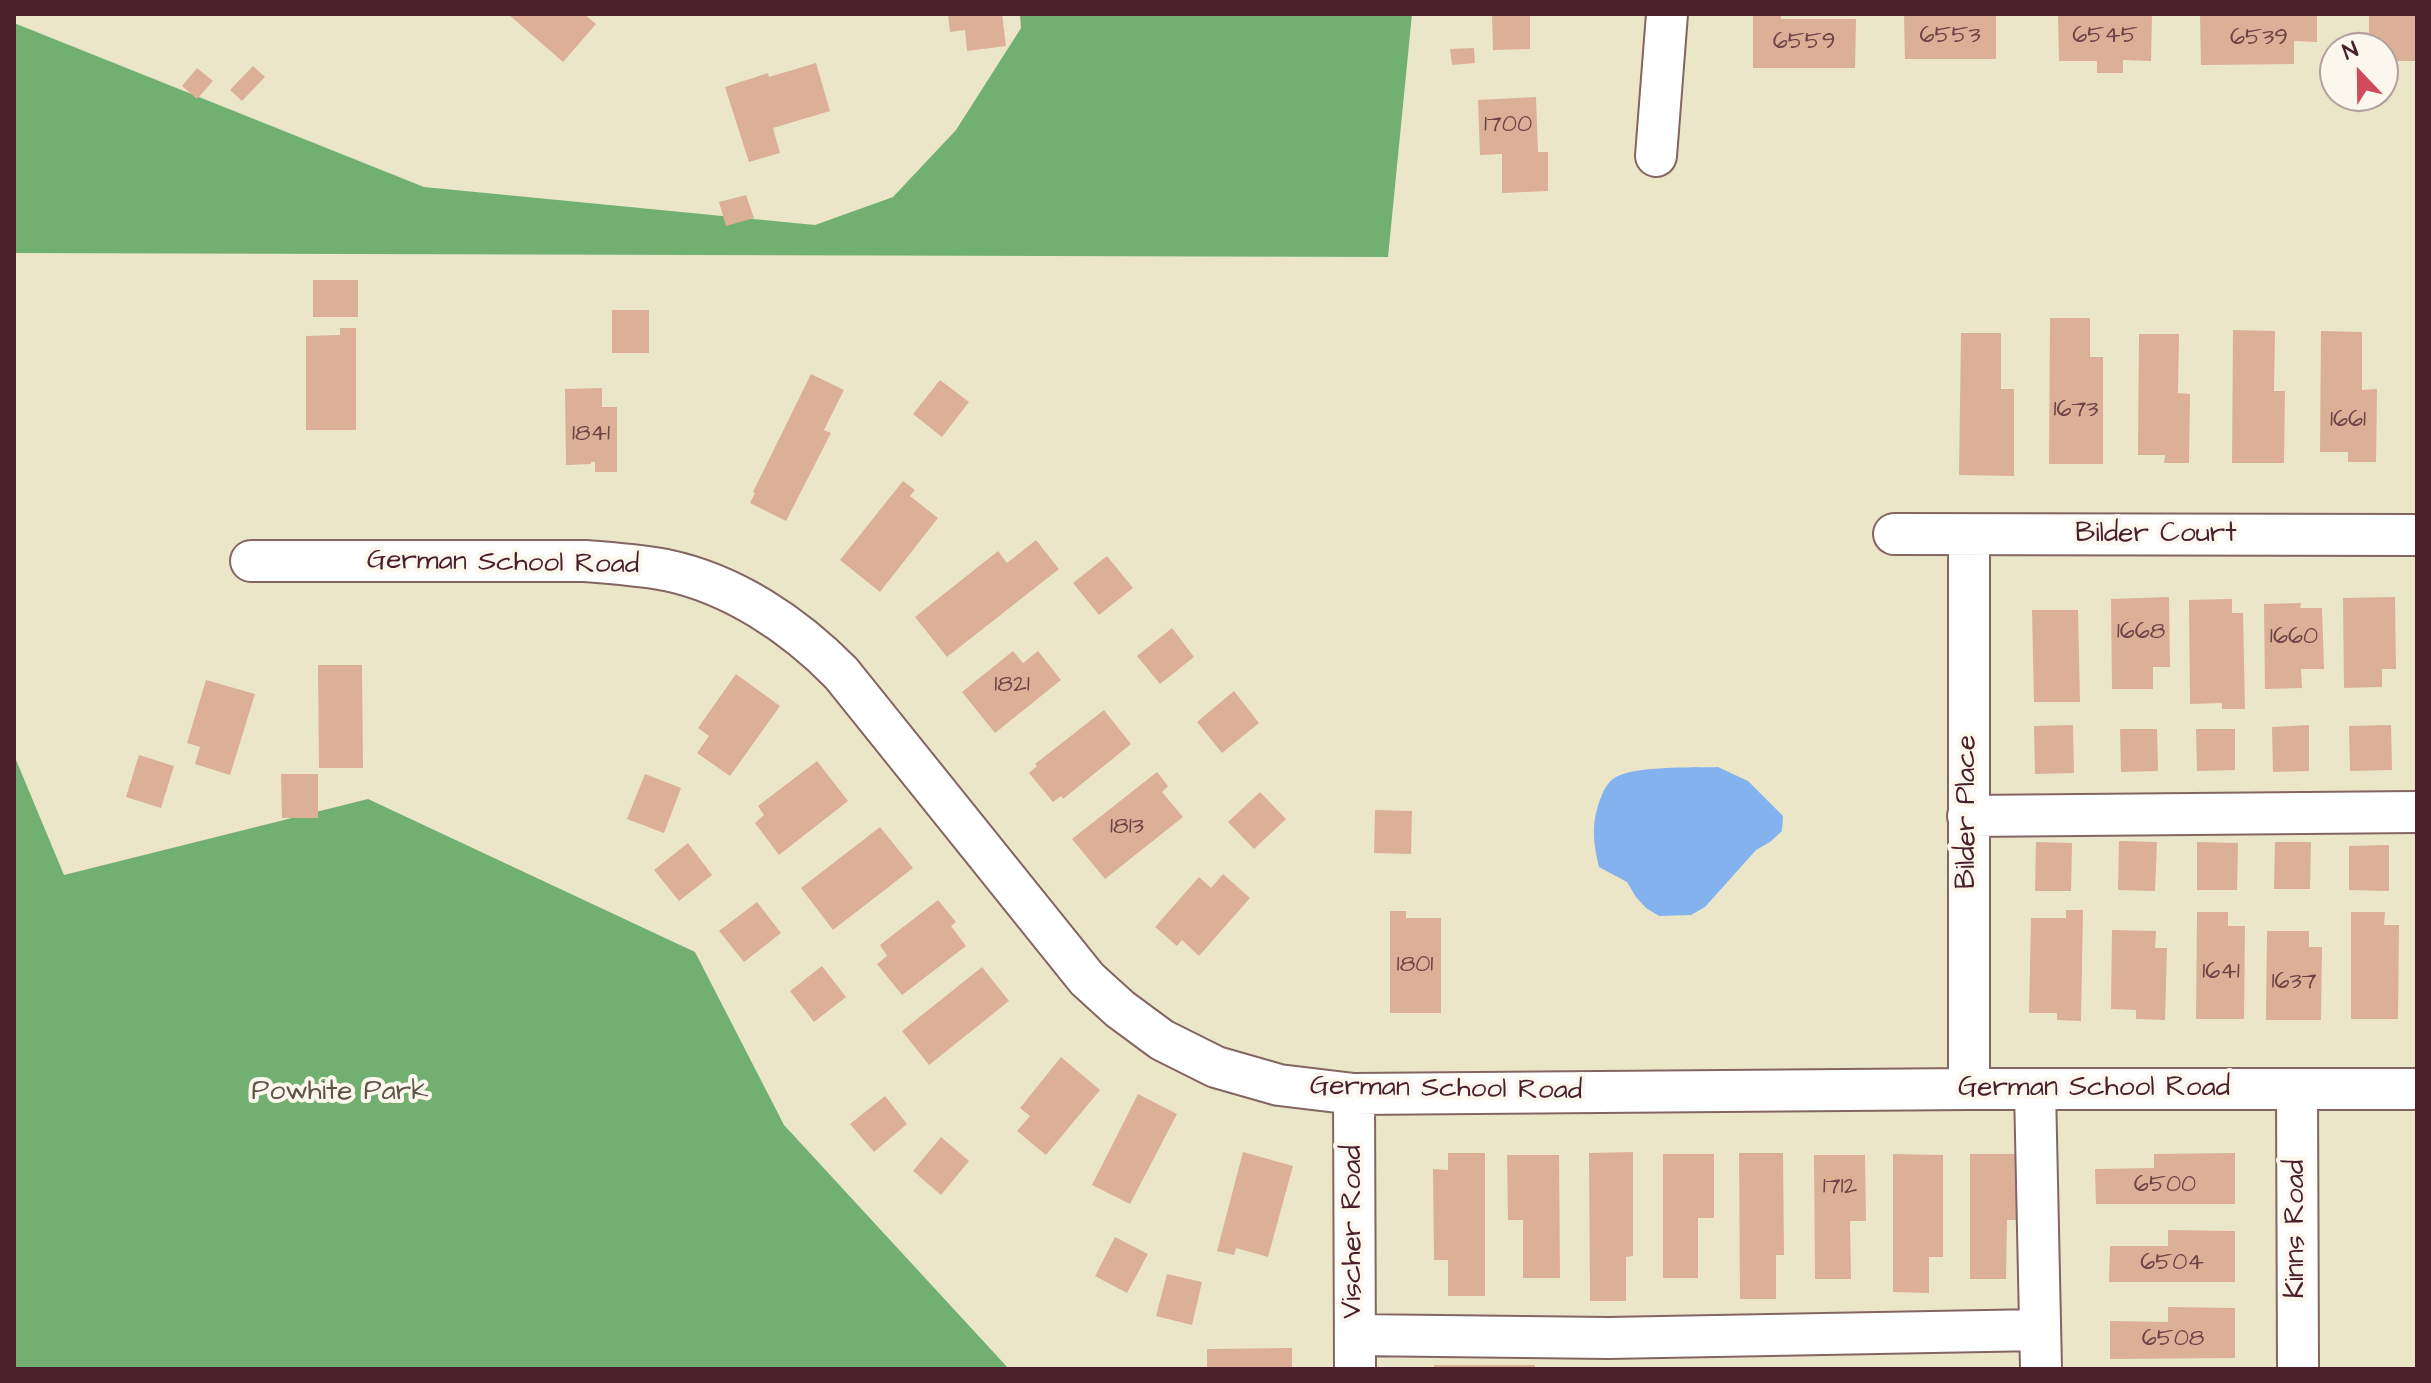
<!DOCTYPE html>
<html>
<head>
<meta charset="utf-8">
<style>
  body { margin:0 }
  #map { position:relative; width:2431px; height:1383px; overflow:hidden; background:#ece6c9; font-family:"Architects Daughter",sans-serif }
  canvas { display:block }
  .frame { position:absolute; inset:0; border:16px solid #4a1f2b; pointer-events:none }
  .north { position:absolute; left:2319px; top:32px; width:80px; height:80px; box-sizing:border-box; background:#fbf7ec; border:2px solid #b4a19f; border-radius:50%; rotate:338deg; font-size:22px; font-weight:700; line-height:32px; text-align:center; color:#4a1f2b }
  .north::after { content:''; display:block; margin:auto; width:28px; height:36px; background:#d1495b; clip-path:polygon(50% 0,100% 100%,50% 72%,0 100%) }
</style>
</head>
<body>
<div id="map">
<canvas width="2431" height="1383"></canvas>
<div class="frame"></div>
<div class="north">N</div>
</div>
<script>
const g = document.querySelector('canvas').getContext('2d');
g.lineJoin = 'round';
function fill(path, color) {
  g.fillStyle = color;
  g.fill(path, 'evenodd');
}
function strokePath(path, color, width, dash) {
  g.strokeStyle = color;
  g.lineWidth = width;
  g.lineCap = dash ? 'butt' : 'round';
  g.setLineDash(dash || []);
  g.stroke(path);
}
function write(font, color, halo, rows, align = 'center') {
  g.font = font + ' "Architects Daughter",sans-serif';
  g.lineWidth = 8;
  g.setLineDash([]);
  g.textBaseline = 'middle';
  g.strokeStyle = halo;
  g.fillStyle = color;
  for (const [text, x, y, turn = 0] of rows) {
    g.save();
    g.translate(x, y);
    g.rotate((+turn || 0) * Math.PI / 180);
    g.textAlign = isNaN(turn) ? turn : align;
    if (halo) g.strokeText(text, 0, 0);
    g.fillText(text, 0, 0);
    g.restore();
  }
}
fill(new Path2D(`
  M 1020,14 L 1412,14 L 1388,257 L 14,253 L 14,23 L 424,187 L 815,225 L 893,197 L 956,130 L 1021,28 Z
  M 14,755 L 64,875 L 368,799 L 695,952 L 784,1125 L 1009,1369 L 14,1369 Z`), '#72b072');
fill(new Path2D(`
  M 1718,767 L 1748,781 L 1783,816 L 1782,831 L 1770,842 L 1756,850 L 1705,907 L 1691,915 L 1659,916 L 1646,908 L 1636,897 L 1627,882 L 1599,867 C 1594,847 1591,826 1598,806 C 1601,796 1605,785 1613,779 C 1631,765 1694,768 1718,767 Z`), '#83b2ee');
fill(new Path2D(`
  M 508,14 L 584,14 L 596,24 L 563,62 Z
  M 948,14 L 1002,14 L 1006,46 L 967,51 L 965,30 L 950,32 Z
  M 1492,14 L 1530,14 L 1530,49 L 1493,50 Z
  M 1753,14 L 1781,14 L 1781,19 L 1856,19 L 1855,68 L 1753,68 Z
  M 1904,14 L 1996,14 L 1996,59 L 1905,59 Z
  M 2058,14 L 2152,14 L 2151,61 L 2123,60 L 2123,73 L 2097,73 L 2097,61 L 2059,61 Z
  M 2317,14 L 2317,42 L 2294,41 L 2294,64 L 2201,65 L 2200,15 Z
  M 2369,14 L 2417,14 L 2417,61 L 2383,61 L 2383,48 L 2369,48 Z
  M 1474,48 L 1475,63 L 1452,65 L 1450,49 Z
  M 816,63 L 830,111 L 773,128 L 780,153 L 749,162 L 725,87 L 768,73 L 769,77 Z
  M 253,66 L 265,77 L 242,101 L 230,90 Z
  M 197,68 L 213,81 L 197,99 L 182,86 Z
  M 1536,97 L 1538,152 L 1548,152 L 1548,191 L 1502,193 L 1502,154 L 1480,155 L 1478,100 Z
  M 746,195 L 754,218 L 726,226 L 719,202 Z
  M 313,280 L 358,280 L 358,317 L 313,317 Z
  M 612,310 L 649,310 L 649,353 L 612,353 Z
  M 2050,318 L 2090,318 L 2090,357 L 2103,357 L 2103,464 L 2049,464 Z
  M 340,328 L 356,328 L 356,430 L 306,430 L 306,336 L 340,335 Z
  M 2233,330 L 2275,331 L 2274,391 L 2285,391 L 2284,463 L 2232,463 Z
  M 2321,331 L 2362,332 L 2362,390 L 2377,389 L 2376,462 L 2348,462 L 2348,452 L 2320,452 Z
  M 1961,333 L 2001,333 L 2001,389 L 2014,389 L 2014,476 L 1959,475 Z
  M 2139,334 L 2179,334 L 2178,393 L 2190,394 L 2189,463 L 2164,463 L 2165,455 L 2138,455 Z
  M 811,374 L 844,390 L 824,430 L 831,433 L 786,521 L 750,503 L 755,493 L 753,492 Z
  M 940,380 L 969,402 L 942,437 L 913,414 Z
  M 602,388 L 602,407 L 617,407 L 617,472 L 595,472 L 595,462 L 591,462 L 591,464 L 566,465 L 565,389 Z
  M 903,481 L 915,490 L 910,496 L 938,518 L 880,592 L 840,560 Z
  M 1036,540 L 1059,569 L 947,657 L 915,617 L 998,551 L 1007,563 Z
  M 1107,556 L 1133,588 L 1099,615 L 1073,583 Z
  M 2169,597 L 2170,667 L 2153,667 L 2153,689 L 2112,689 L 2111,599 Z
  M 2395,597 L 2396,669 L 2382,669 L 2382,687 L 2344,688 L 2343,598 Z
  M 2232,599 L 2232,613 L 2243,613 L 2245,709 L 2222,709 L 2222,703 L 2190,704 L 2189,600 Z
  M 2301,603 L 2300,608 L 2322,608 L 2324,669 L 2301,669 L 2302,688 L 2265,689 L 2264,604 Z
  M 2032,610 L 2078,610 L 2080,702 L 2034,702 Z
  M 1172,628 L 1194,657 L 1160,684 L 1137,656 Z
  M 1013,651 L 1023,663 L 1038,651 L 1061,680 L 995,733 L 962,692 Z
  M 318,665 L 362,665 L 363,768 L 319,768 Z
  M 736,674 L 780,706 L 730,776 L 697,753 L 709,736 L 698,728 Z
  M 206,680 L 255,694 L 230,775 L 195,764 L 200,747 L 187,743 Z
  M 1234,691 L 1259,723 L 1222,753 L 1197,722 Z
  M 1104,710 L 1131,744 L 1063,799 L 1061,796 L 1053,802 L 1029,773 L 1037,766 L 1035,764 Z
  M 2073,725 L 2074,773 L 2035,774 L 2034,726 Z
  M 2309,725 L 2309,771 L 2273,772 L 2272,727 Z
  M 2391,725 L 2392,770 L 2350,771 L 2349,726 Z
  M 2120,729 L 2157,729 L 2158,771 L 2121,772 Z
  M 2196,729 L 2235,729 L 2235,770 L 2197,771 Z
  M 139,755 L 174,766 L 161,808 L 126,797 Z
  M 817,761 L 848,801 L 779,855 L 755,823 L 764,815 L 758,806 Z
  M 1157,772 L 1168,786 L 1162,792 L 1183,817 L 1105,879 L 1072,839 Z
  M 281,774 L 318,774 L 318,818 L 282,818 Z
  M 645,774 L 681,788 L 664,833 L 627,819 Z
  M 1260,792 L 1286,819 L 1254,849 L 1228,822 Z
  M 1375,810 L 1412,811 L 1411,854 L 1374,853 Z
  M 880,827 L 913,868 L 833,930 L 801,888 Z
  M 2119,841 L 2157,842 L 2155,891 L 2118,890 Z
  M 2036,842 L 2072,843 L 2071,891 L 2035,891 Z
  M 2197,842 L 2238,843 L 2237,890 L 2197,890 Z
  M 2275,842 L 2311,842 L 2310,889 L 2274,889 Z
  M 688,843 L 712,875 L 679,901 L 654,870 Z
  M 2389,845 L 2389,891 L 2349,890 L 2349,846 Z
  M 1223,874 L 1250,898 L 1199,956 L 1182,940 L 1177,946 L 1155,927 L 1199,877 L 1211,888 Z
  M 938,900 L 956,922 L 951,926 L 966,946 L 902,995 L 877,964 L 887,956 L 880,945 Z
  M 757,902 L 781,933 L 744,962 L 719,931 Z
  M 2066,910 L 2083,910 L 2081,1021 L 2057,1020 L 2057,1013 L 2029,1013 L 2031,918 L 2066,918 Z
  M 1390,911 L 1406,911 L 1406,918 L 1441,918 L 1441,1013 L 1390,1013 Z
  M 2197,912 L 2228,912 L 2228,926 L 2245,926 L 2244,1019 L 2196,1019 Z
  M 2351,912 L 2385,912 L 2384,925 L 2399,925 L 2398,1019 L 2351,1019 Z
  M 2112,930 L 2156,931 L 2155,948 L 2167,948 L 2165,1020 L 2136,1019 L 2136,1010 L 2111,1009 Z
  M 2267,931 L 2309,931 L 2309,947 L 2322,947 L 2321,1020 L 2266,1020 Z
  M 822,966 L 846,997 L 814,1022 L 790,991 Z
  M 982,967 L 1009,1001 L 929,1065 L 902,1031 Z
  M 1061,1057 L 1100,1090 L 1046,1155 L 1017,1131 L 1030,1116 L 1020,1108 Z
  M 1138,1094 L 1177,1114 L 1130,1204 L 1092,1185 Z
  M 885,1096 L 907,1124 L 874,1152 L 850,1124 Z
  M 941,1137 L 969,1161 L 941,1195 L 913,1171 Z
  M 1243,1152 L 1293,1166 L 1268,1257 L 1236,1248 L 1234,1255 L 1217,1251 Z
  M 1633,1152 L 1633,1256 L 1626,1257 L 1626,1301 L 1590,1301 L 1589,1153 Z
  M 1448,1153 L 1485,1153 L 1485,1296 L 1448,1296 L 1448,1260 L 1434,1260 L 1433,1169 L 1448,1170 Z
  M 1739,1153 L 1783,1153 L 1784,1255 L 1776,1255 L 1776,1299 L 1740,1299 Z
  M 2235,1153 L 2235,1204 L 2096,1204 L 2095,1169 L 2154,1168 L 2154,1154 Z
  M 1663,1154 L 1714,1154 L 1714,1218 L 1698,1218 L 1698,1278 L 1663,1278 Z
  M 1893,1154 L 1943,1155 L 1943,1257 L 1929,1257 L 1929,1293 L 1893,1292 Z
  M 1970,1154 L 2021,1154 L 2021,1220 L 2007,1220 L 2006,1279 L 1970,1279 Z
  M 1507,1155 L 1559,1155 L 1560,1278 L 1523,1278 L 1523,1220 L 1508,1220 Z
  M 1814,1155 L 1865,1155 L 1866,1221 L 1850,1221 L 1851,1279 L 1815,1279 Z
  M 2168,1230 L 2235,1231 L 2235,1282 L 2109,1282 L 2110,1246 L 2168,1246 Z
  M 1115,1237 L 1148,1254 L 1127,1293 L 1095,1276 Z
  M 1167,1274 L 1202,1282 L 1192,1325 L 1156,1316 Z
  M 2168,1307 L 2235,1308 L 2235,1358 L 2110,1359 L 2110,1321 L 2168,1322 Z
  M 1292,1348 L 1292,1369 L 1207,1369 L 1207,1349 Z
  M 1434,1365 L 1535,1365 L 1535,1369 L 1434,1369 Z`), '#dbb096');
const minor = new Path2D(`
  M 1656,156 L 1667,14
  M 1894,534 L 2417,535
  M 1969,535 L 1969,1089
  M 251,561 L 585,561 C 612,563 639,565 666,570 C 733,584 794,625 841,673 L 1087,979 L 1120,1009 L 1162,1040 L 1216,1067 L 1279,1085 L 1354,1094 L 1969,1089 L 2417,1089
  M 1968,816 L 2417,812
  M 2035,1089 L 2041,1369
  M 2297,1089 L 2298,1369
  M 1354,1094 L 1355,1369
  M 1355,1335 L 1608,1338 L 2040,1330`);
strokePath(minor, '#836562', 44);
strokePath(minor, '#fff', 40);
write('24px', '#6e4346', null, [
  ["6553",1950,37],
  ["6545",2105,37],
  ["6539",2259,39],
  ["6559",1804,43],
  ["1700",1508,126],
  ["1673",2076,411],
  ["1661",2348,421],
  ["1841",591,435],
  ["1668",2141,633],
  ["1660",2294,638],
  ["1821",1012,686],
  ["1813",1127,828],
  ["1801",1415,966],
  ["1641",2221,973],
  ["1637",2294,983],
  ["6500",2165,1186],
  ["1712",1840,1188],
  ["6504",2172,1264],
  ["6508",2173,1340]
]);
write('28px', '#4a1f2b', '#fbf7ec', [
  ["Bilder Court",2156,535],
  ["German School Road",503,564,1],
  ["Bilder Place",1968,812,-90],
  ["German School Road",2094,1089],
  ["German School Road",1446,1090,1],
  ["Kinns Road",2297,1229,-90],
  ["Vischer Road",1354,1232,-90]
]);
write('28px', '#5e5346', '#fbf7ec', [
  ["Powhite Park",340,1093]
]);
</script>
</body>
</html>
